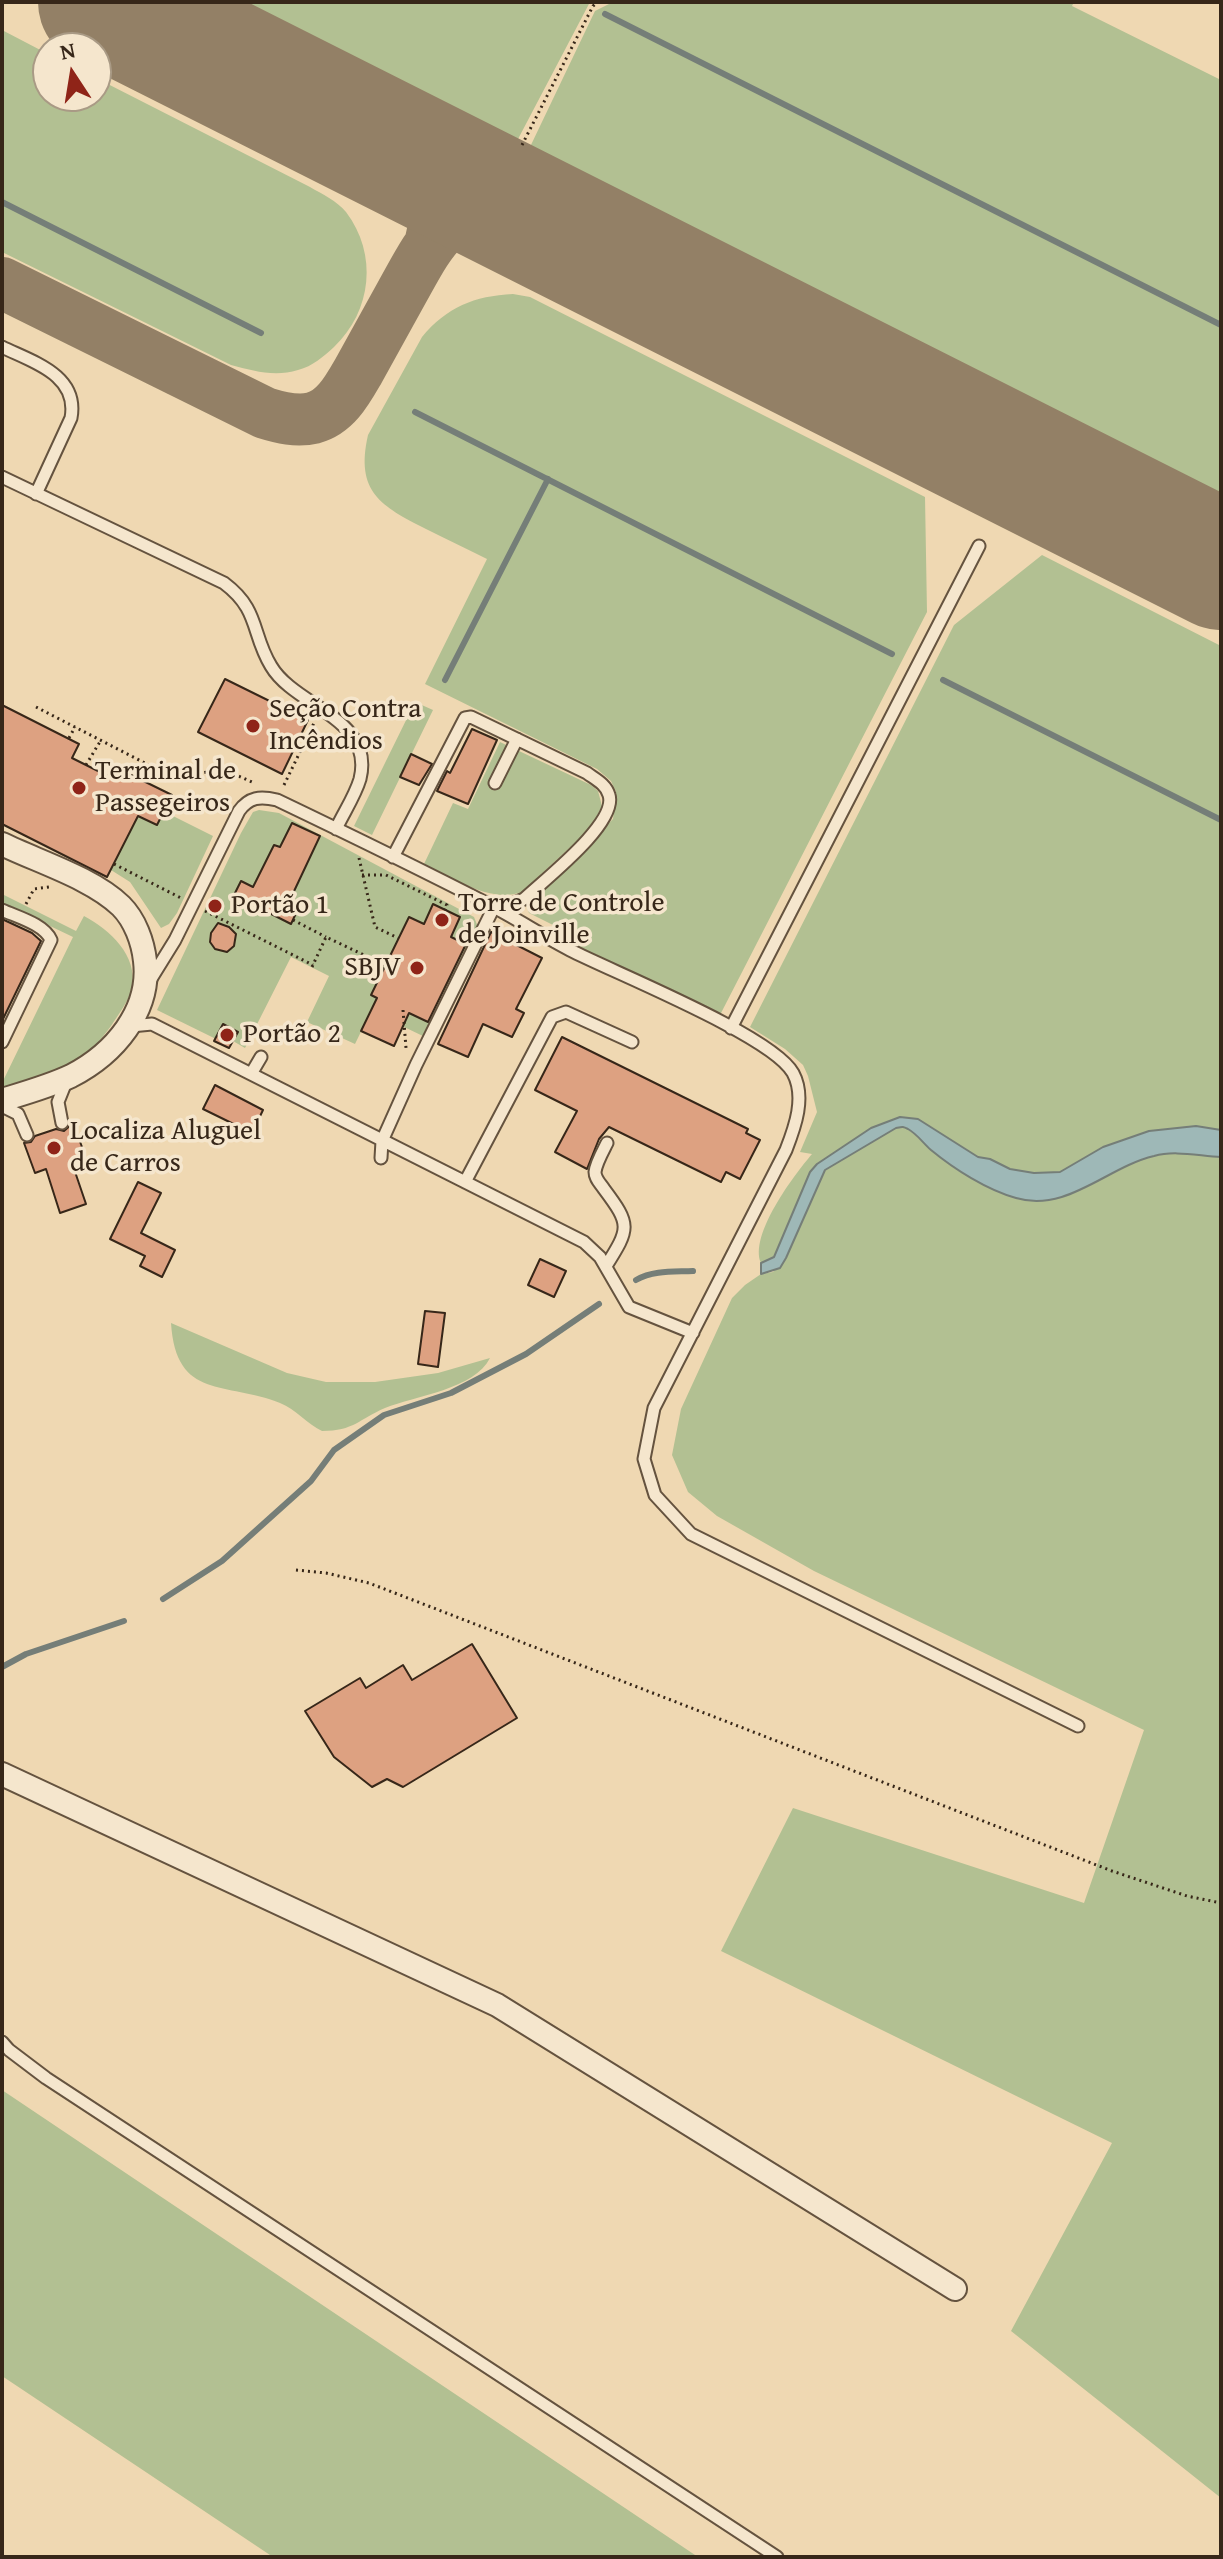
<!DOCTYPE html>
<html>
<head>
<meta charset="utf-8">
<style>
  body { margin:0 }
  #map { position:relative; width:1223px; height:2559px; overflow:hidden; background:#efd8b2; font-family:"Gentium Book Plus",serif }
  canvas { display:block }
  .frame { position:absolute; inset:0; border:4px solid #372719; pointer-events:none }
  .north { position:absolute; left:32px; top:32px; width:80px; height:80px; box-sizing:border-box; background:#f5e6cd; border:2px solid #a99a85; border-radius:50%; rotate:348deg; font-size:22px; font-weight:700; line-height:32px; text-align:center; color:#372719 }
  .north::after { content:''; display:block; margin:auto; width:28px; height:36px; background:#8f2418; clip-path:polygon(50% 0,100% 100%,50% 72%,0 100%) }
</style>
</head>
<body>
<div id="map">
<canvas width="1223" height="2559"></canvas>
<div class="frame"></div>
<div class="north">N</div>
</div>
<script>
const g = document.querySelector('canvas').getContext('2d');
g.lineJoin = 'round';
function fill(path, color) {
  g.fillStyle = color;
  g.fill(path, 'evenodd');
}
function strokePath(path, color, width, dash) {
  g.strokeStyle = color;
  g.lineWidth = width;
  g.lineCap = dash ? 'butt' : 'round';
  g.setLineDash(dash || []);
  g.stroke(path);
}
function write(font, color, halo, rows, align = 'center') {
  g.font = font + ' "Gentium Book Plus",serif';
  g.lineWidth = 7;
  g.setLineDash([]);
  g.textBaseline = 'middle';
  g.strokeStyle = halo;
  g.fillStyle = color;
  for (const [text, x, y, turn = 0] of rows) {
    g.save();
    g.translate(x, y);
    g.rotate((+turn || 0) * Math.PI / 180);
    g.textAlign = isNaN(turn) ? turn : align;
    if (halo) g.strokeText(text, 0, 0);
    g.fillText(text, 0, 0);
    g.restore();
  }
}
fill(new Path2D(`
  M 242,2 L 590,2 L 517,141 Z
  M 613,2 L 1074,2 L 1072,6 L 1221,80 L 1221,496 L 530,147 L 595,11 Z
  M 2,30 L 48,54 L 48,96 L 96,96 L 96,78 L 310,187 C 322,194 337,201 346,212 C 378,254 372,311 334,347 C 323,357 313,366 298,370 C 275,377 253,371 231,365 L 2,252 Z
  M 513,294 L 530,297 L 925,497 L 927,612 L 720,1015 L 568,941 L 571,934 L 529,913 L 526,905 L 613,819 L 616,792 L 611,781 L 597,769 L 425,684 L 487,559 C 467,549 446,539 426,529 C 381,506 355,492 368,435 L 422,337 C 447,307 474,296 513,294 Z
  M 1042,555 L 1221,646 L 1221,1130 L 1196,1126 L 1060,1172 L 1034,1173 L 1010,1169 L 967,1152 L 918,1119 L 871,1128 L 817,1164 L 810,1172 L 774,1257 L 761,1263 C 749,1235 794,1175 812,1154 L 800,1152 L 817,1112 L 808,1076 L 803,1065 L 785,1049 L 750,1027 L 954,625 Z
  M 415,702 L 433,710 L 372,835 L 354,826 Z
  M 500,742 L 591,785 L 598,791 L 602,806 L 591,828 L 522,892 C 490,904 452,877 424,864 L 453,803 L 468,809 Z
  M 259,810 L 279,813 L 474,917 L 478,927 L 427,1038 L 371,1011 L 355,1044 L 307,1022 L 329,976 L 291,957 L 245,1048 L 233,1041 L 238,1031 L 224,1024 L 216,1039 L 157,1010 L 241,833 L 253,812 ZM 409,917 L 463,943 L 425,1021 L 371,995 Z
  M 163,811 L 213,836 L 177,913 L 169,924 L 161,928 L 130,882 L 111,870 L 138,816 L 156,825 Z
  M 2,894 L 76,931 L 84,916 C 110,930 138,955 132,988 C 129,1001 118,1015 111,1026 C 100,1041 88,1055 72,1064 C 51,1077 25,1082 2,1089 L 2,1083 L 73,937 L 2,903 Z
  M 896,1128 L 906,1128 C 916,1135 924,1144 934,1152 C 958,1170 986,1188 1014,1197 C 1058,1212 1111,1166 1153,1156 C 1175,1150 1199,1155 1221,1157 L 1221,2498 L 1011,2331 L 1112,2143 L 721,1951 L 793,1808 L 1084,1903 L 1144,1730 L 814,1571 L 717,1516 L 688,1492 L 672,1455 L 681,1409 L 732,1298 L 745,1285 L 761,1274 L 773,1272 L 786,1258 L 825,1170 Z
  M 171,1323 L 287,1373 L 326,1382 L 375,1382 L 438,1373 L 490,1358 C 475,1389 415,1396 385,1408 C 359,1419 354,1431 322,1431 C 307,1424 296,1409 280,1403 C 226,1381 176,1401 171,1323 Z
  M 2,2090 L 698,2557 L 273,2557 L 2,2376 Z`), '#b2c092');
const water = new Path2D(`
  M 900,1117 L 918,1119 L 978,1157 L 990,1159 L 1010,1169 L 1034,1173 L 1060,1172 L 1103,1147 L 1149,1131 L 1196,1126 L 1221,1130 L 1221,1157 C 1199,1156 1175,1150 1154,1156 C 1107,1167 1067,1213 1016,1198 C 987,1190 954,1169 931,1150 C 923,1143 917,1134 908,1129 C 902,1126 902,1127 896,1128 L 825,1170 L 786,1258 L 780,1268 L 761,1274 L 761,1263 L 774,1257 L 810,1172 L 817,1164 L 871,1128 Z`);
fill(water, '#9eb8b7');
strokePath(water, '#757e78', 2);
strokePath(new Path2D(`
  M 605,14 L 1221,325
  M 2,202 L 261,333
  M 415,412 L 892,654
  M 445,680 L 548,479
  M 943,680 L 1221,820
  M 636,1280 C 654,1270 674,1272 693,1271
  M 163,1599 L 222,1561 L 311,1481 L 334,1450 L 384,1415 L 451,1393 L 526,1354 L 599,1304
  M 2,1667 L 26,1654 L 124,1621`), '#757e78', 6);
strokePath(new Path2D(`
  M 413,158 C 434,184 439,208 431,240
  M 2,283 L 265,413 C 281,418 297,422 313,418 C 336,412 348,389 359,370 C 373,345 387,319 401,294 C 428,246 444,206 507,205`), '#938066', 52);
strokePath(new Path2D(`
  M 103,2 L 1221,565`), '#938066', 130);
const building = new Path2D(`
  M 225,679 L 308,720 L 282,774 L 198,732 Z
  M 2,705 L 79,744 L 72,758 L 116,780 L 121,770 L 172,795 L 157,825 L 138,816 L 107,877 L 2,824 Z
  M 472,729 L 497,740 L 468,804 L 437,791 L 447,771 L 450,773 Z
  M 411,754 L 432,764 L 419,785 L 400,777 Z
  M 292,823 L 320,836 L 288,904 L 298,909 L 291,924 L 234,895 L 241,881 L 253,887 L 274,845 L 280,847 Z
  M 433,904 L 460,917 L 451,937 L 466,944 L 428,1022 L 409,1013 L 394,1046 L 361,1031 L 377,998 L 371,995 L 409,917 L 424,924 Z
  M 2,919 L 32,933 L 41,941 L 2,1021 Z
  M 218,923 L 229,927 L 236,934 L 234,946 L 227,952 L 215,949 L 210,942 L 211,933 Z
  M 491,932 L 542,958 L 516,1009 L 524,1013 L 512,1037 L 483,1024 L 468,1057 L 438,1044 Z
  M 223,1024 L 238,1032 L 229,1048 L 214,1041 Z
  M 562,1037 L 748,1129 L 746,1133 L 760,1140 L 740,1179 L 726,1172 L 721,1182 L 609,1127 L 599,1139 L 587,1169 L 555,1152 L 577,1111 L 535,1090 Z
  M 215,1085 L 263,1110 L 252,1133 L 203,1109 Z
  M 73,1123 L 85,1155 L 71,1160 L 86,1204 L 60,1213 L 46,1169 L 35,1173 L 24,1143 L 31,1142 L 35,1136 L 56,1129 L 64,1131 Z
  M 138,1182 L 161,1193 L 141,1233 L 175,1250 L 162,1277 L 140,1266 L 145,1256 L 110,1239 Z
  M 540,1259 L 566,1271 L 554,1297 L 528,1285 Z
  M 425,1311 L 445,1313 L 438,1367 L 418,1364 Z
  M 472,1644 L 517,1718 L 403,1787 L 387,1779 L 372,1787 L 334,1757 L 305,1711 L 360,1678 L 366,1688 L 403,1665 L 412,1680 Z`);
fill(building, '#dda181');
strokePath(building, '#372719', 2);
const service = new Path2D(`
  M 2,347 C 33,362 79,375 71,418 L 36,494
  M 2,477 L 224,583 C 260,610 251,633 271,666 C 295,707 375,718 360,779 C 355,796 344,812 336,829
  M 495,783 L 517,739
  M 393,857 L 465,718 L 471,717 L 587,773 C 595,779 606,784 609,795 C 618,823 544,880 524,899 L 510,905 L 494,907
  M 2,910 C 17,917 44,924 51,940 L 2,1042
  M 149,982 L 175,940 L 239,811 C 249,797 260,796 277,800 C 348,834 420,869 490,905 C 517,919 543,936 570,950 C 615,973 773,1036 793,1073 C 806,1097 795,1127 786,1150 L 654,1408 L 644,1459 L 655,1495 L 691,1534 L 1078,1726
  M 131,1026 L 152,1024 L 584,1242 L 600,1257 L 629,1307 L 693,1333
  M 731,1028 L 979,546
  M 251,1074 L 261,1057
  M 2,1106 L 18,1114 L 27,1135
  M 62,1123 L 58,1102 L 66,1082
  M 381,1158 L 382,1141 L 416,1065 L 494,907
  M 465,1182 L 552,1017 L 566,1012 L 632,1042
  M 606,1266 C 630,1228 631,1225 604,1189 C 600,1183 595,1179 595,1172 C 596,1163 603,1151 607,1143
  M 2,2042 L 9,2050 L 46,2078 L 777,2557`);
const minor = new Path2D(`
  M 2,844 C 39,862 92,878 121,906 C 135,920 143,942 145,961 C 151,1011 114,1054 71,1076 C 50,1086 25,1093 2,1100
  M 2,1774 L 497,2005 L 955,2289`);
strokePath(service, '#65533f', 15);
strokePath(minor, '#65533f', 26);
strokePath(new Path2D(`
  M 522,145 L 593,6 L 598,2
  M 36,707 L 174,778 L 218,770 L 227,771 L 252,782
  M 69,738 L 75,727
  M 86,765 L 101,740
  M 284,785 L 314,723
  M 359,858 L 375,927 L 398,938
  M 114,864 L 181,898
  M 362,875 L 386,875 L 447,905 L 445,910
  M 26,904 L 34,889 L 49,887
  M 205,911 L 313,965
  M 293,920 L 326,937
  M 312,967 L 326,937 L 385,965
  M 403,1010 L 406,1048
  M 296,1570 L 326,1573 L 369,1583 L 1112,1871 L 1187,1896 L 1221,1903`), '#372719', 3, [2, 4]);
strokePath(service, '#f5e6cd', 11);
strokePath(minor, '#f5e6cd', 22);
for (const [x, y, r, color] of [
  [253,726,8,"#8f2418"],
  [79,788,8,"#8f2418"],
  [215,906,8,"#8f2418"],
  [442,920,8,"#8f2418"],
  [417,968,8,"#8f2418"],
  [227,1035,8,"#8f2418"],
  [54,1148,8,"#8f2418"]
]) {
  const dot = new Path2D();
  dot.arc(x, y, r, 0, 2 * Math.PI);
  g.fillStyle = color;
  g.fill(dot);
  strokePath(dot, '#f5e6cd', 3);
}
write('28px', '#372719', '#f5e6cd', [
  ["Seção Contra",269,710],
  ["Incêndios",269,742],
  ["Terminal de",95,772],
  ["Passegeiros",95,804],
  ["Torre de Controle",458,904],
  ["de Joinville",458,936],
  ["Portão 1",231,906],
  ["SBJV",401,968,"right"],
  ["Portão 2",243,1035],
  ["Localiza Aluguel",70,1132],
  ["de Carros",70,1164]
], 'left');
</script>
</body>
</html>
